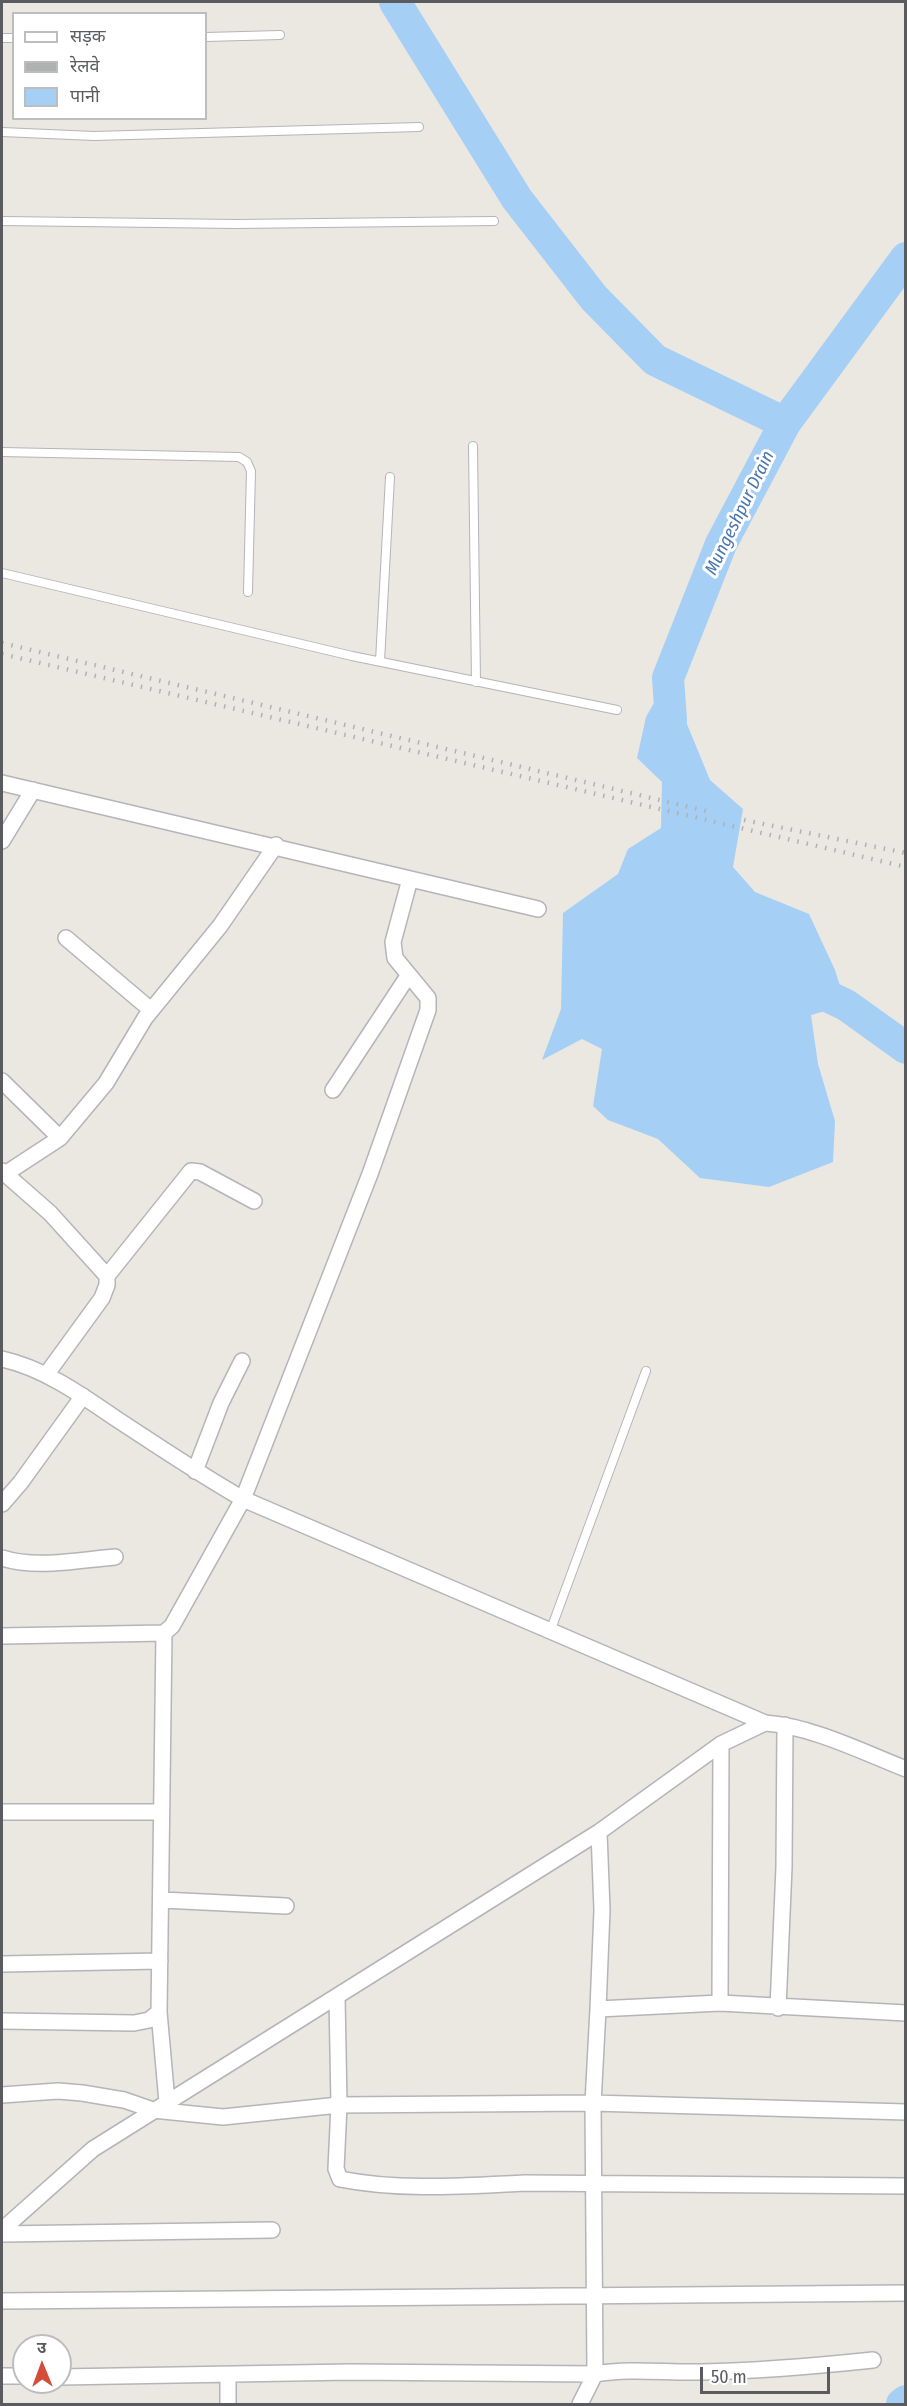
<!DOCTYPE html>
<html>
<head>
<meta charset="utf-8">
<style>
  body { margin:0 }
  #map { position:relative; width:907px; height:2406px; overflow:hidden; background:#eae8e0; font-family:"Fira Sans Condensed","Noto Sans Devanagari",sans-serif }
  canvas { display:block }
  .frame { position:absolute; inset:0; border:3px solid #595b5f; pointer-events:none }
  .legend { position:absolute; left:12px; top:12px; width:195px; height:108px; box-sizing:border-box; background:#fff; border:2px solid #bdbdbf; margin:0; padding:8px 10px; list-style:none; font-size:18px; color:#595b5f }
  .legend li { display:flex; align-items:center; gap:12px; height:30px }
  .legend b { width:30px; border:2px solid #bdbdbf }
  .north { position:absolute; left:12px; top:2334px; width:60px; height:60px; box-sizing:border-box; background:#fff; border:2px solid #bdbdbf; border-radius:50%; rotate:359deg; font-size:16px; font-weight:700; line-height:24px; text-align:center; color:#595b5f }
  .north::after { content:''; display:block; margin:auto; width:21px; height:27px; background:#d54c3b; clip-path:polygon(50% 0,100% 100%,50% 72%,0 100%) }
  .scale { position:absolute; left:700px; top:2367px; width:130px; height:27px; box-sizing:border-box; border:3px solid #595b5f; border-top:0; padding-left:8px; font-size:18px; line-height:21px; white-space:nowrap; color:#595b5f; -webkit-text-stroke:4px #fff; paint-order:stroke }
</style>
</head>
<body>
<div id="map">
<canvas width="907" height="2406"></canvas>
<div class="frame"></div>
<ul class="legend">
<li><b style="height:8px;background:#fff"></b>सड़क</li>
<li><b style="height:8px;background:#b0b1b1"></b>रेलवे</li>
<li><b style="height:16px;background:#a5cff5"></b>पानी</li>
</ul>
<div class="north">उ</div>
<div class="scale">50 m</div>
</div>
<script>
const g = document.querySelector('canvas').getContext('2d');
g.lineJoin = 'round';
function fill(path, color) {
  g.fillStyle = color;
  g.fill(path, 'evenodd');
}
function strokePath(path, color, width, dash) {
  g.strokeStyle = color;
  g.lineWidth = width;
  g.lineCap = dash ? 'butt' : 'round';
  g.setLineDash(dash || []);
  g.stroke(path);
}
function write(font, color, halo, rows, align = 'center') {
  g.font = font + ' "Fira Sans Condensed",sans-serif';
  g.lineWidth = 6;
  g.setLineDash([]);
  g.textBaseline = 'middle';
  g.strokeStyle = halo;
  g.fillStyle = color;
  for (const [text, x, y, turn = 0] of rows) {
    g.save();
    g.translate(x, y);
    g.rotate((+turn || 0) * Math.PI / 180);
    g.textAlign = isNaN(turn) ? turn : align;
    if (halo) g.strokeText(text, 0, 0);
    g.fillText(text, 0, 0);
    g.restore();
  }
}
fill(new Path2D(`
  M 668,678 L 710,780 L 743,809 L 733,867 L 755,892 L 809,914 L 835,970 L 846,1005 L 811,1015 L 818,1064 L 835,1121 L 833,1162 L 769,1187 L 700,1178 L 658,1139 L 608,1120 L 593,1106 L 602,1049 L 582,1039 L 542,1060 L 561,1009 L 563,913 L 618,874 L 628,849 L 661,828 L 662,782 L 637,758 L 646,717 Z`), '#a5cff5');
strokePath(new Path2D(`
  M 395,2 L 517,199 L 594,298 L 655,360 L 785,423
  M 671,720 L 668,678 L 721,544 L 785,423 L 906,258
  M 806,986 L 846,1005 L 906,1048
  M 902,2404 L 906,2401`), '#a5cff5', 32);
const lane = new Path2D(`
  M 206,37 L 280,35
  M 2,38 L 14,38
  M 2,132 L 94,136 L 419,127
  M 2,221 L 236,224 L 494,221
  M 473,446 L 476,682
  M 2,452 L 239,457 L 247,462 L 251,471 L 248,592
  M 2,573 L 352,656 L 617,710
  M 380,661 L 390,477
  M 551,1629 L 646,1371`);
const street = new Path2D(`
  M 2,783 L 538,909
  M 2,841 L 33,790
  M 410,879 L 393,942 L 395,958 L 428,998 L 428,1010 L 370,1174 L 243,1499 L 765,1723 C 811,1726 863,1752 906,1769
  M 66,938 L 151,1010
  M 2,1081 L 60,1138
  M 333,1090 L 408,976
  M 2,1171 L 50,1213 L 107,1276 L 107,1285 L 102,1298 L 46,1375
  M 5,1174 L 60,1138 L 106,1083 L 145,1018 L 220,926 L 276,845
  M 107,1276 L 191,1171 L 200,1172 L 254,1201
  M 2,1359 C 43,1368 80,1394 115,1418 C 158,1446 199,1474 243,1499 L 172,1626 L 164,1633 L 2,1636
  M 195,1471 L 221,1403 L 242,1361
  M 2,1504 L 21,1482 L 83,1396
  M 2,1558 C 37,1569 78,1560 115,1557
  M 164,1633 L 159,2012 L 167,2102
  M 2,1812 L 160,1812
  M 162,1900 L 286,1906
  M 2,1964 L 160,1961
  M 337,1997 L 339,2105 L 336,2169 L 340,2179 C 400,2191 463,2186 524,2183 L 906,2186
  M 720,2003 L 721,1744
  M 778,2008 L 784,1867 L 785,1725
  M 598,2009 L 602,1910 L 599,1832
  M 2,2021 L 134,2023 L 149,2020 L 159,2012
  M 2,2095 L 58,2091 L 82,2093 L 124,2100 L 153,2110 L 223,2117 L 339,2105 L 593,2103 L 906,2112
  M 2,2230 L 93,2149 L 599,1832 L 721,1744 L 765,1723
  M 2,2234 L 272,2230
  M 2,2301 L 906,2293
  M 2,2376 L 24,2376
  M 60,2377 L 350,2372 L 595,2374 C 631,2368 666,2373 702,2372 C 759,2371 816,2366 873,2360
  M 228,2404 L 228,2375
  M 580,2404 L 595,2374 L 593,2103 L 598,2009 L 720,2003 L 906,2013`);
strokePath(lane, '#b3b5b9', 10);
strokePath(street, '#b3b5b9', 18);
strokePath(lane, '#fff', 8);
strokePath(street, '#fff', 15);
strokePath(new Path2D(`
  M 2,643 L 706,811
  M 2,654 L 906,867
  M 744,820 L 906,853`), '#b0b1b1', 4.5, [1.5, 8]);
write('italic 18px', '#4976ac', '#fff', [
  ["Mungeshpur Drain",740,513,-64]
]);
</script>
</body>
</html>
